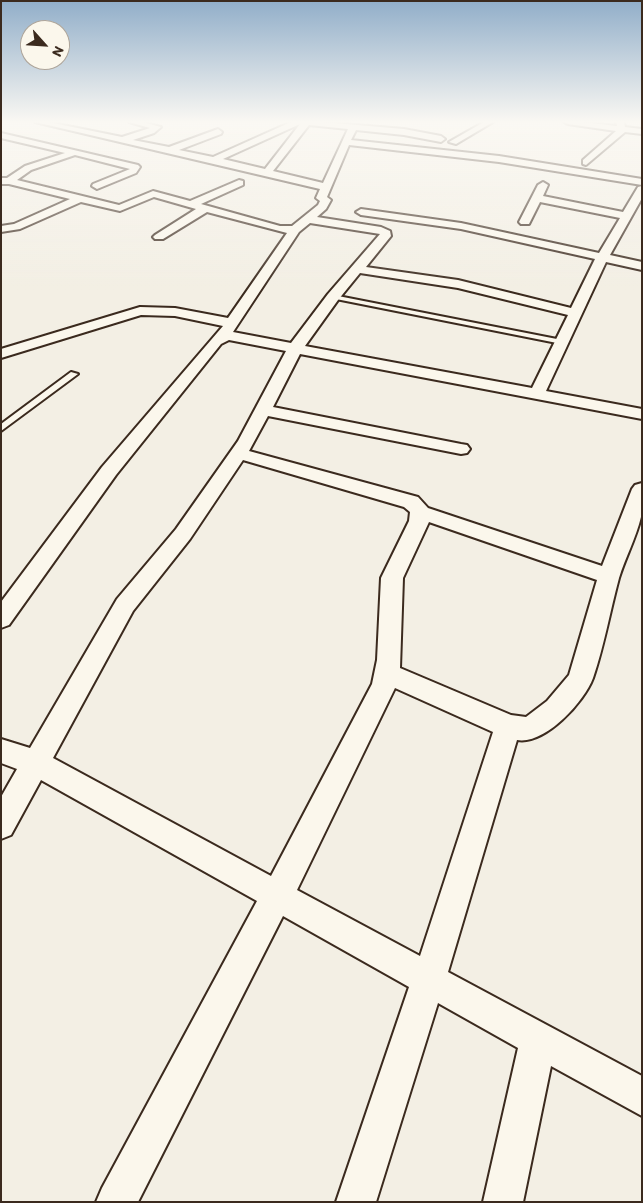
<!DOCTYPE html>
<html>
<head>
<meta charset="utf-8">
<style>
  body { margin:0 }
  #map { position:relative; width:643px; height:1203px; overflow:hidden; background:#f3efe4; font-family:Itim,sans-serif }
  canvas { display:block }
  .frame { position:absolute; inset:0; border:2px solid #3b2a1e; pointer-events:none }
  .north { position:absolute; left:20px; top:20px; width:50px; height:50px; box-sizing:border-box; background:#fbf7ec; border:1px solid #aea59a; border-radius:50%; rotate:116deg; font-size:14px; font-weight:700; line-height:20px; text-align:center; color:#3b2a1e }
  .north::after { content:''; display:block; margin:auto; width:18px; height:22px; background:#3b2a1e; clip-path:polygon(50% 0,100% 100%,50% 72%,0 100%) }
</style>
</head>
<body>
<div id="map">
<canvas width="643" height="1203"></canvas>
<div class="frame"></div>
<div class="north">N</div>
</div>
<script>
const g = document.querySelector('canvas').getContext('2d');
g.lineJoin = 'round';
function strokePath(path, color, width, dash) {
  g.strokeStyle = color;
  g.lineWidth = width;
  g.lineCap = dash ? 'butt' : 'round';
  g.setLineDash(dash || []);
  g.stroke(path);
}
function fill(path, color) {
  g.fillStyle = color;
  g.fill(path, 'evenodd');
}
const lane = new Path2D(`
  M 333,295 L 562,340 L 566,342 L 562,344 L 331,298 L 330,297 Z
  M 71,372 L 78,374 L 1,431 L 1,424 Z`);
const street = new Path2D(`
  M 35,122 L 48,122 L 122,137 L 150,128 L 129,122 L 142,122 L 161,127 L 154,133 L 133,140 L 169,147 L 218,129 L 222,132 L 221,134 L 179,150 L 213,157 L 291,122 L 322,122 L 404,129 L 441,136 L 445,139 L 441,142 L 404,135 L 356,130 L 351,140 L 499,156 L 642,179 L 642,185 L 499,162 L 349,145 L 327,197 L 331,200 L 326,209 L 317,217 L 381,227 L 390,231 L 391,236 L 366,267 L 458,280 L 571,308 L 595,259 L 461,229 L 361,215 L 356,212 L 361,209 L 461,223 L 599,253 L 620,218 L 540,202 L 529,224 L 521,224 L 519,222 L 538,185 L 543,182 L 548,185 L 543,196 L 623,212 L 638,187 L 642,186 L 642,198 L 610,255 L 642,262 L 642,270 L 606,262 L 546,391 L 642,409 L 642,419 L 300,354 L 273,407 L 461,444 L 467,445 L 470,449 L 467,453 L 461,454 L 268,416 L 249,451 L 418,497 L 428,508 L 602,566 L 632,489 L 635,485 L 642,483 C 642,494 643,507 641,517 C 636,538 625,558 619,578 C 610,611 604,646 593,678 C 584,702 545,745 517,740 L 448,972 L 642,1076 L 642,1116 L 551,1066 L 523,1202 L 483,1202 L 518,1048 L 438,1003 L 376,1202 L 336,1202 L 409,987 L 283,916 L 138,1202 L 96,1202 L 102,1188 L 257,901 L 41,780 L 11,835 L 1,839 L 1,797 L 17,769 L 1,763 L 1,739 L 30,748 L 117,599 L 176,529 L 238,441 L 286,351 L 229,340 L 221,344 L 116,475 L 9,625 L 1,628 L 1,602 L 102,467 L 223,326 L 175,316 L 141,315 L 1,358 L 1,349 L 140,307 L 175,308 L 228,318 L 287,233 L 207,212 L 163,239 L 155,239 L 153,237 L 155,235 L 196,209 L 154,197 L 120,211 L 81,202 L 20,229 L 1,232 L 1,226 L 14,224 L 70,199 L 9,184 L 1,184 L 1,178 L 7,178 L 25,166 L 65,153 L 1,138 L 1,133 L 138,165 L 140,167 L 136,173 L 97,189 L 92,186 L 93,184 L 130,169 L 75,155 L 31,170 L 17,180 L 119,205 L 153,191 L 190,201 L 239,180 L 243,181 L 243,185 L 201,204 L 280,226 L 292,226 L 318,205 L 320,201 L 316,198 L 320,189 ZM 300,124 L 265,169 L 223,159 ZM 309,125 L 348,129 L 323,183 L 273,171 ZM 310,223 L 380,234 L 328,294 L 291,343 L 233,332 L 299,232 ZM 360,273 L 458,288 L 568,315 L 532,388 L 305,346 L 338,300 ZM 243,460 L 404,507 L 410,512 L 409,521 L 381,578 L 377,660 L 372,684 L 271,876 L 53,758 L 133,611 L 190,539 ZM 429,522 L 597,580 L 569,675 L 547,701 L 526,717 L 511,715 L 400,668 L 403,578 ZM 395,688 L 493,732 L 420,956 L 297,890 Z
  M 484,122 L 493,122 L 456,144 L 449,142 Z
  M 564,122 L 582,122 L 617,126 L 616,122 L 624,122 L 625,127 L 642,129 L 642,134 L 625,132 L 586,165 L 583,164 L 583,160 L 616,131 L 568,124 Z`);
strokePath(lane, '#3b2a1e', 4);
strokePath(street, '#3b2a1e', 4);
fill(lane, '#fbf7ec');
fill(street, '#fbf7ec');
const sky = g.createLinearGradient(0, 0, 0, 290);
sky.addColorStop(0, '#91aec9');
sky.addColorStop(0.42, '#faf8f3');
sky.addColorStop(1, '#faf8f300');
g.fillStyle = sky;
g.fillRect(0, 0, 643, 290);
</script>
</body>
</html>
